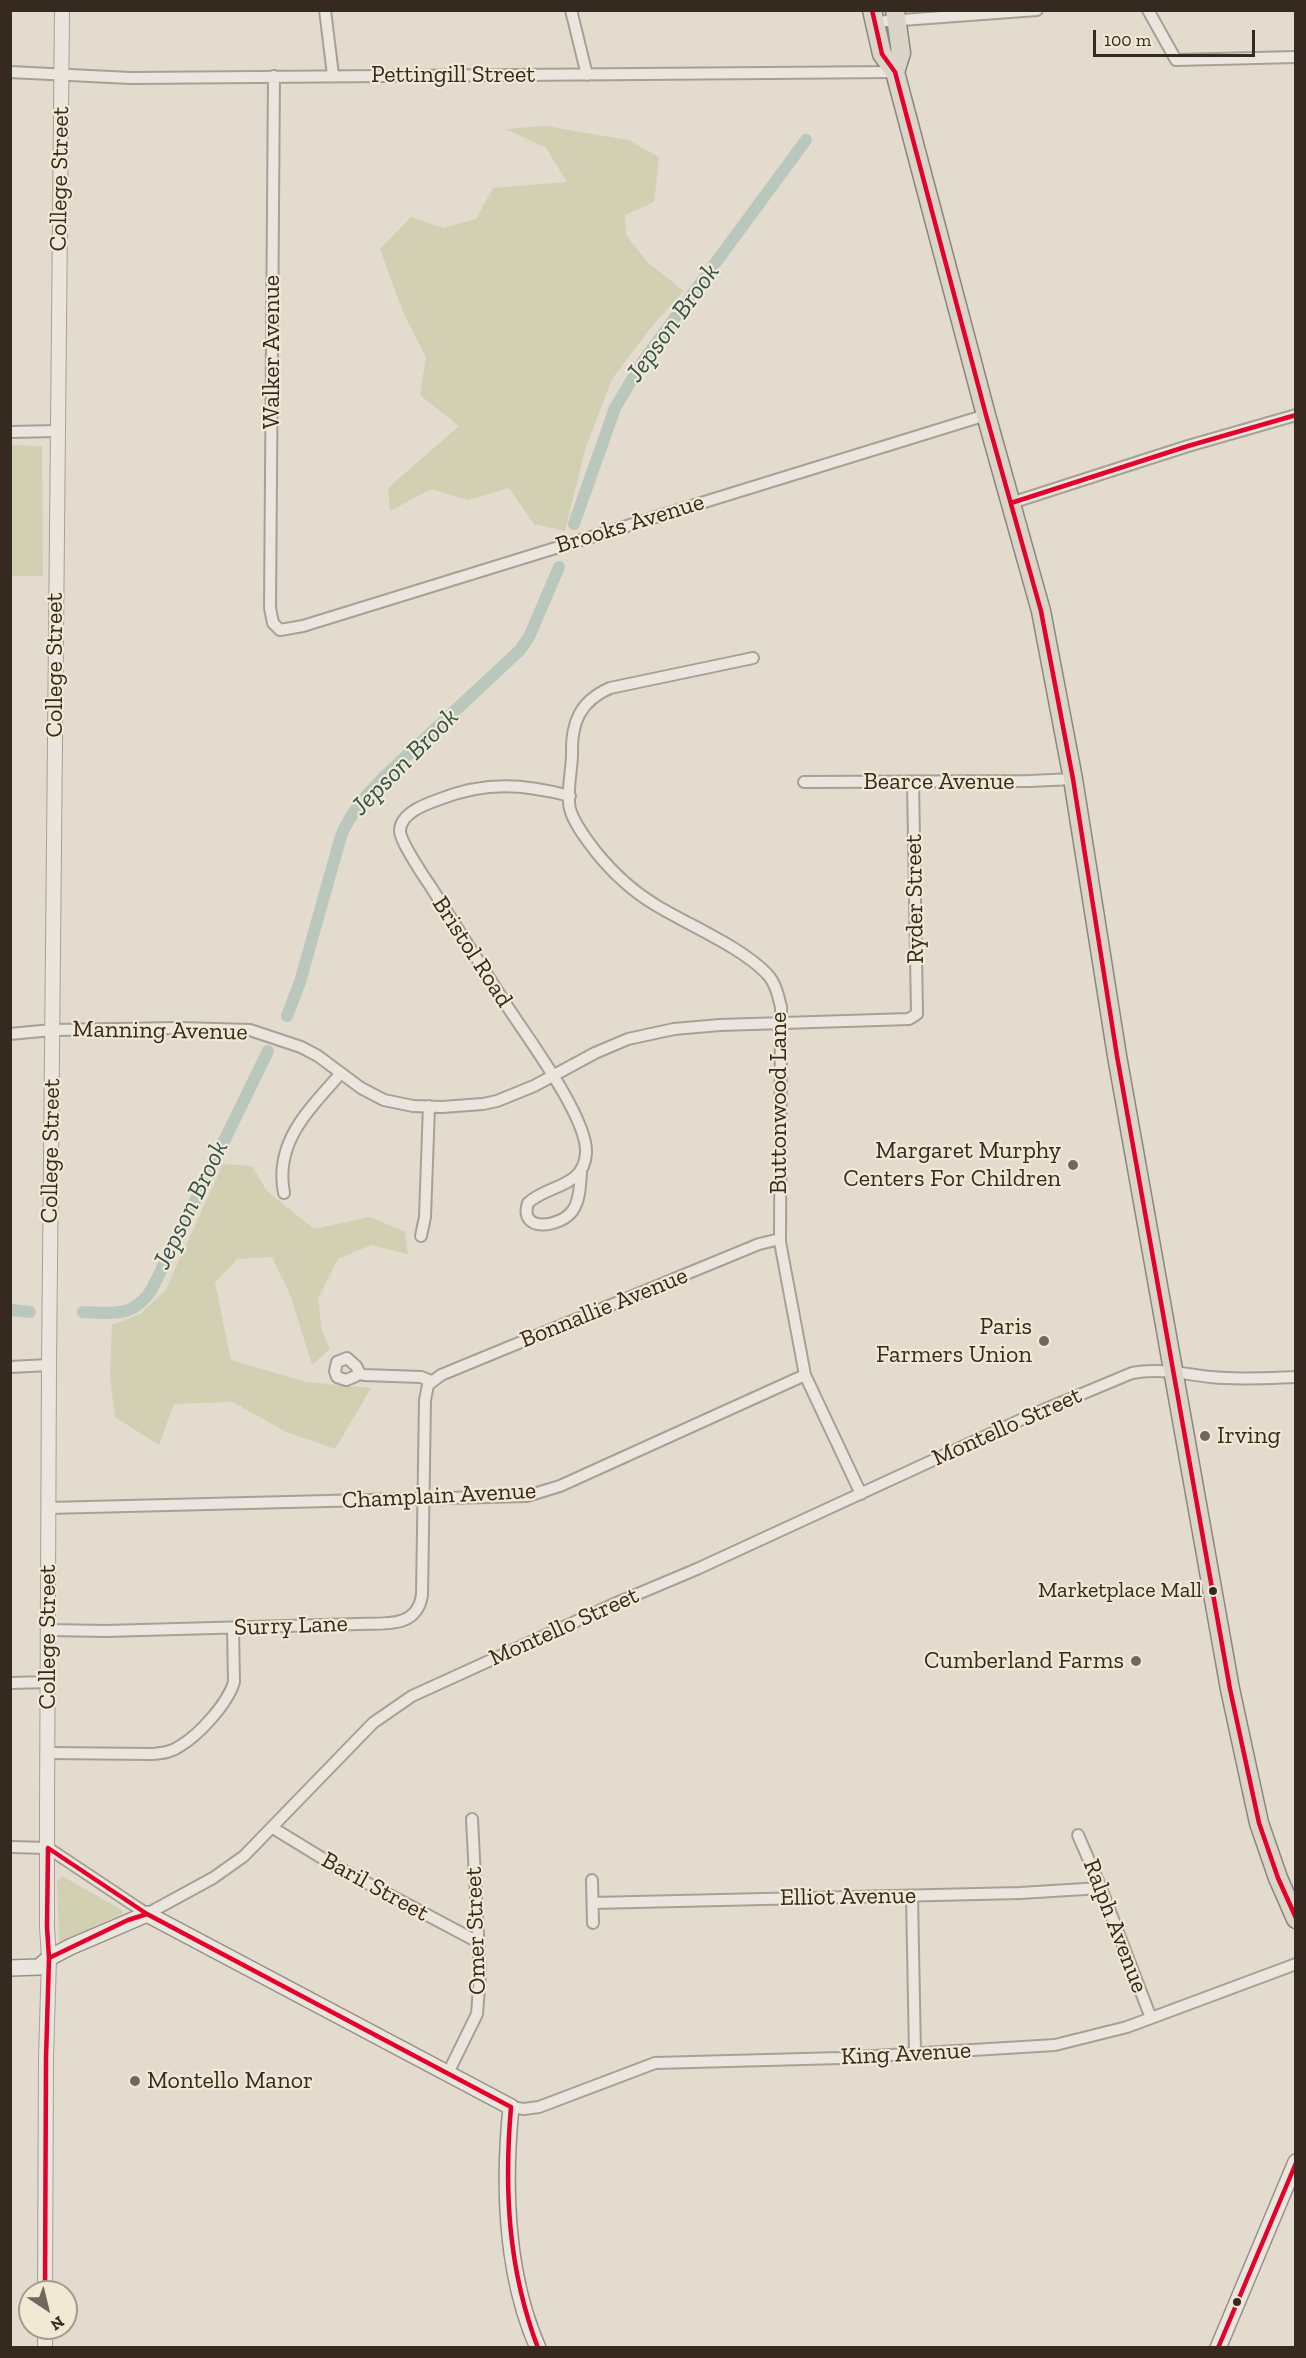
<!DOCTYPE html>
<html>
<head>
<meta charset="utf-8">
<style>
  body { margin:0 }
  #map { position:relative; width:1306px; height:2358px; overflow:hidden; background:#e2dbce; font-family:"Zilla Slab",serif }
  canvas { display:block }
  .frame { position:absolute; inset:0; border:12px solid #352920; pointer-events:none }
  .north { position:absolute; left:18px; top:2280px; width:60px; height:60px; box-sizing:border-box; background:#f2e9d5; border:2px solid #a69c8d; border-radius:50%; rotate:145deg; font-size:16px; font-weight:700; line-height:24px; text-align:center; color:#352920 }
  .north::after { content:''; display:block; margin:auto; width:21px; height:27px; background:#72675d; clip-path:polygon(50% 0,100% 100%,50% 72%,0 100%) }
  .scale { position:absolute; left:1093px; top:30px; width:162px; height:27px; box-sizing:border-box; border:3px solid #352920; border-top:0; padding-left:8px; font-size:18px; line-height:21px; white-space:nowrap; color:#352920; -webkit-text-stroke:4px #f2e9d5; paint-order:stroke }
</style>
</head>
<body>
<div id="map">
<canvas width="1306" height="2358"></canvas>
<div class="frame"></div>
<div class="north">N</div>
<div class="scale">100 m</div>
</div>
<script>
const g = document.querySelector('canvas').getContext('2d');
g.lineJoin = 'round';
function fill(path, color) {
  g.fillStyle = color;
  g.fill(path, 'evenodd');
}
function strokePath(path, color, width, dash) {
  g.strokeStyle = color;
  g.lineWidth = width;
  g.lineCap = dash ? 'butt' : 'round';
  g.setLineDash(dash || []);
  g.stroke(path);
}
function write(font, color, halo, rows, align = 'center') {
  g.font = font + ' "Zilla Slab",serif';
  g.lineWidth = 4.5;
  g.setLineDash([]);
  g.textBaseline = 'middle';
  g.strokeStyle = halo;
  g.fillStyle = color;
  for (const [text, x, y, turn = 0] of rows) {
    g.save();
    g.translate(x, y);
    g.rotate((+turn || 0) * Math.PI / 180);
    g.textAlign = isNaN(turn) ? turn : align;
    if (halo) g.strokeText(text, 0, 0);
    g.fillText(text, 0, 0);
    g.restore();
  }
}
fill(new Path2D(`
  M 546,126 L 628,140 L 659,157 L 654,202 L 625,215 L 626,235 L 648,263 L 684,291 L 652,326 L 612,379 L 585,450 L 565,531 L 534,524 L 509,488 L 468,500 L 431,489 L 390,511 L 388,488 L 459,426 L 420,395 L 426,357 L 403,312 L 380,249 L 411,217 L 443,228 L 476,219 L 493,188 L 567,182 L 546,148 L 506,129 Z
  M 11,445 L 42,446 L 43,576 L 11,576 Z
  M 223,1164 L 252,1166 L 267,1191 L 314,1229 L 370,1217 L 405,1232 L 408,1254 L 371,1245 L 338,1259 L 318,1299 L 322,1331 L 330,1349 L 312,1365 L 291,1297 L 272,1257 L 237,1259 L 215,1283 L 231,1360 L 306,1382 L 371,1388 L 335,1449 L 286,1432 L 233,1402 L 174,1404 L 159,1445 L 115,1417 L 110,1376 L 112,1325 L 140,1314 L 165,1291 Z
  M 62,1876 L 122,1910 L 123,1913 L 68,1940 L 61,1942 L 59,1941 L 57,1881 Z`), '#d1d0b2');
strokePath(new Path2D(`
  M 574,524 L 615,408 L 641,364 L 806,140
  M 287,1016 L 300,982 L 341,836 C 351,812 366,795 384,777 L 520,650 L 529,637 L 559,567
  M 10,1310 L 30,1312
  M 83,1312 C 115,1313 133,1318 152,1289 L 268,1051`), '#b9c7bd', 12);
const minor = new Path2D(`
  M 325,10 L 333,75
  M 571,10 L 587,75
  M 1148,10 L 1176,60 L 1296,57
  M 875,22 L 1037,10
  M 10,72 L 130,78 L 895,72
  M 274,76 L 270,608 L 273,623 L 280,630 L 303,626 L 986,415
  M 10,432 L 57,431
  M 1011,503 L 1188,446 L 1296,415
  M 753,658 L 610,688 C 580,701 571,723 572,754 C 572,771 566,792 570,809 C 574,824 587,840 596,852 C 613,873 631,890 654,904 C 686,924 742,947 767,974 C 775,982 778,995 781,1007 L 780,1242 L 805,1375 L 861,1494
  M 804,782 L 1030,781 L 1073,779
  M 570,796 C 524,784 486,781 440,799 C 426,804 400,813 400,831 C 400,841 424,877 431,887 C 456,927 482,966 507,1006 C 527,1037 588,1118 586,1153 C 584,1188 548,1184 528,1203 C 518,1233 561,1228 573,1210 C 580,1200 580,1184 581,1173
  M 10,1034 L 52,1030 L 180,1028 L 250,1030 L 301,1047 L 318,1056 L 361,1088 L 384,1100 L 413,1106 L 442,1107 L 483,1104 L 497,1101 L 534,1086 L 595,1053 L 628,1039 L 674,1029 L 720,1025 L 909,1019 L 917,1014 L 913,782
  M 284,1193 C 274,1141 310,1109 341,1073
  M 421,1236 L 425,1217 L 429,1106
  M 10,1367 L 49,1365
  M 356,1376 L 346,1380 L 337,1377 L 335,1371 L 337,1362 L 347,1358 L 356,1366 L 360,1374 L 364,1375 L 421,1377 L 431,1381
  M 48,1508 L 527,1496 L 560,1486 L 805,1375
  M 49,1630 L 106,1631 L 357,1624 C 384,1623 417,1629 422,1595 L 425,1400 L 428,1385 L 441,1375 L 759,1244 L 780,1239
  M 10,1683 L 48,1682
  M 47,1753 L 153,1754 C 163,1753 172,1752 180,1746 C 199,1735 228,1703 234,1682 L 233,1628
  M 273,1828 L 335,1866 L 478,1942
  M 1078,1835 L 1101,1888 L 1151,2018
  M 10,1847 L 48,1848 L 147,1914 L 213,1878 L 244,1856 L 373,1723 L 412,1696 L 614,1604 L 697,1569 L 1029,1416 L 1132,1373 C 1159,1368 1184,1374 1211,1377 C 1238,1380 1268,1378 1296,1377
  M 592,1880 L 593,1923
  M 912,1896 L 915,2053
  M 593,1903 L 1020,1893 L 1101,1888
  M 448,2073 L 477,2014 L 480,1974 L 472,1819
  M 511,2107 L 524,2109 L 539,2107 L 655,2063 L 841,2058 L 1055,2045 L 1127,2027 L 1296,1964`);
const tertiary = new Path2D(`
  M 45,2292 L 46,2058 L 49,1958 L 47,1927 L 47,1810 L 49,1365 L 62,10
  M 45,2348 L 45,2328`);
const secondary = new Path2D(`
  M 10,1968 L 39,1967 L 49,1958 L 70,1947 L 147,1914 L 511,2107 C 503,2187 505,2273 538,2348
  M 1218,2348 L 1296,2162`);
const trunk = new Path2D(`
  M 872,10 L 882,54 L 895,72 L 986,415 L 1041,611 L 1073,779 L 1117,1056 L 1230,1689 L 1259,1823 L 1278,1878 L 1296,1919
  M 895,10 L 901,53 L 895,72`);
strokePath(minor, '#a7a096', 14);
strokePath(tertiary, '#a7a096', 16);
strokePath(secondary, '#979087', 18);
strokePath(trunk, '#8d867e', 21);
strokePath(minor, '#eae6de', 10);
strokePath(tertiary, '#eae6de', 14);
strokePath(secondary, '#eae6de', 15);
strokePath(trunk, '#dbd4c8', 18);
strokePath(new Path2D(`
  M 872,10 L 882,54 L 895,72 L 986,415 L 1041,611 L 1073,779 L 1117,1056 L 1230,1689 L 1259,1823 L 1278,1878 L 1296,1918
  M 1011,503 L 1188,446 L 1296,415
  M 48,1848 L 147,1914 L 511,2107
  M 49,1958 L 128,1920 L 147,1914
  M 511,2107 C 504,2190 508,2269 538,2348
  M 45,2292 L 46,2058 L 49,1958 L 47,1927 L 48,1848
  M 1218,2348 L 1296,2163`), '#e4002b', 4.5);
for (const [x, y, r, color] of [
  [1073,1165,6,"#72675d"],
  [1044,1341,6,"#72675d"],
  [1205,1436,6,"#72675d"],
  [1213,1591,5,"#352920"],
  [1136,1661,6,"#72675d"],
  [135,2081,6,"#72675d"],
  [1237,2302,5,"#352920"]
]) {
  const dot = new Path2D();
  dot.arc(x, y, r, 0, 2 * Math.PI);
  g.fillStyle = color;
  g.fill(dot);
  strokePath(dot, '#f2e9d5', 2);
}
write('22px', '#352920', '#f2e9d5', [
  ["Marketplace Mall",1202,1591]
], 'right');
write('24px', '#352920', '#f2e9d5', [
  ["Pettingill Street",453,75],
  ["College Street",60,179,-89],
  ["Walker Avenue",272,352,-90],
  ["Brooks Avenue",630,524,-17],
  ["College Street",55,665,-90],
  ["Bearce Avenue",939,782],
  ["Ryder Street",915,899,-91],
  ["Bristol Road",472,952,57],
  ["Manning Avenue",160,1031,1],
  ["Buttonwood Lane",779,1103,-90],
  ["College Street",51,1151,-89],
  ["Bonnallie Avenue",604,1308,-22],
  ["Montello Street",1007,1427,-24],
  ["Champlain Avenue",439,1496,-3],
  ["Surry Lane",291,1626,-2],
  ["Montello Street",564,1627,-24],
  ["College Street",48,1637,-90],
  ["Baril Street",375,1887,29],
  ["Elliot Avenue",848,1897,-1],
  ["Ralph Avenue",1115,1926,69],
  ["Omer Street",476,1931,-92],
  ["King Avenue",906,2054,-3]
]);
write('24px', '#352920', '#f2e9d5', [
  ["Margaret Murphy",1061,1151],
  ["Centers For Children",1061,1179],
  ["Paris",1032,1327],
  ["Farmers Union",1032,1355],
  ["Irving",1217,1436,"left"],
  ["Cumberland Farms",1124,1661],
  ["Montello Manor",147,2081,"left"]
], 'right');
write('italic 26px', '#315350', '#f2e9d5', [
  ["Jepson Brook",673,323,-54],
  ["Jepson Brook",405,762,-45],
  ["Jepson Brook",191,1205,-64]
]);
</script>
</body>
</html>
